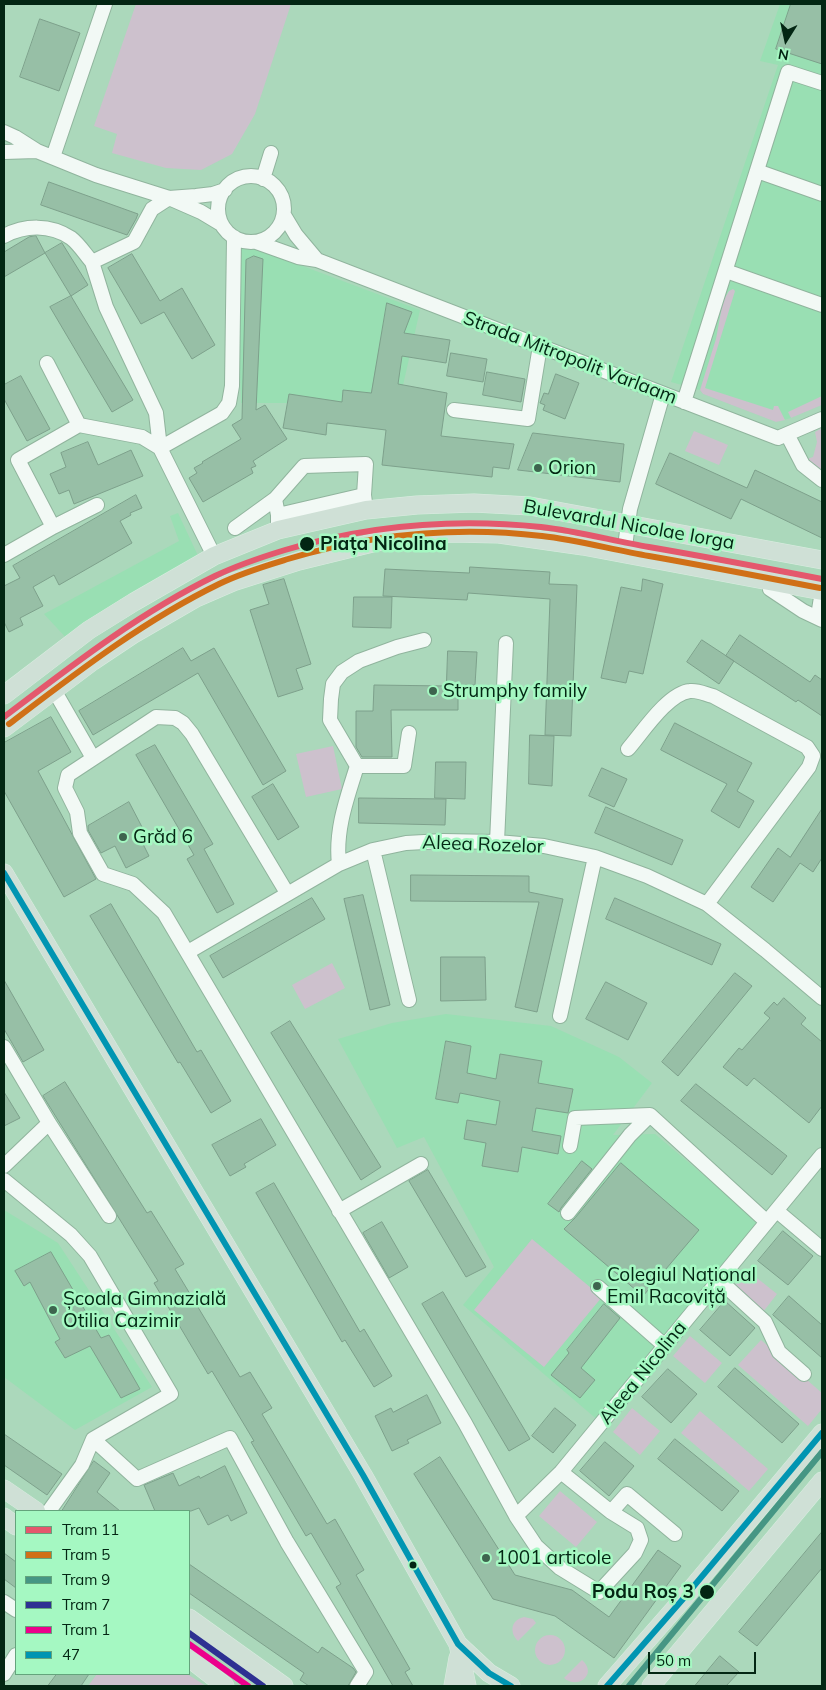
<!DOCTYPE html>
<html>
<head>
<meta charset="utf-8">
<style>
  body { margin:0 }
  #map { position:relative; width:826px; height:1690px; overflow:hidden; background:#abd8bb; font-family:Mulish,sans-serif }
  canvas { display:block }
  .frame { position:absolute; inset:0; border:5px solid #032613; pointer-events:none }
  .legend { position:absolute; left:15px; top:1510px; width:175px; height:165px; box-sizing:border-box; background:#a5f8c2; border:1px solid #64a47c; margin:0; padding:6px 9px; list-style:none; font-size:15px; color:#032613 }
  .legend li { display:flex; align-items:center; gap:10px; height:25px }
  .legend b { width:25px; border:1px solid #64a47c }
  .north { position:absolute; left:761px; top:15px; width:50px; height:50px; -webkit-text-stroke:4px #a5f8c2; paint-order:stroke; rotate:190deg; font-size:14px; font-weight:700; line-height:20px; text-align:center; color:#032613 }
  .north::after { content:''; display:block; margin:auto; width:18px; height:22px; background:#032613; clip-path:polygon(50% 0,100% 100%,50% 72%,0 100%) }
  .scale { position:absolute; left:648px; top:1652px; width:108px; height:22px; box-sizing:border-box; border:2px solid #032613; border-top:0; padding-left:6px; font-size:15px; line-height:18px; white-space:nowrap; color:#032613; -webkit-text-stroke:4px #a5f8c2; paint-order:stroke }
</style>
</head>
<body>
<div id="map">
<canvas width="826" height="1690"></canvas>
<div class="frame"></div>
<ul class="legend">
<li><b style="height:6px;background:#e4586d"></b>Tram 11</li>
<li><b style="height:6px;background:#d07017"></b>Tram 5</li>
<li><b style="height:6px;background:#469684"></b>Tram 9</li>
<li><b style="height:6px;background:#2e3092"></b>Tram 7</li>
<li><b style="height:6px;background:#ec008c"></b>Tram 1</li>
<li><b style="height:6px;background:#0095b2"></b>47</li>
</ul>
<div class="north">N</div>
<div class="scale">50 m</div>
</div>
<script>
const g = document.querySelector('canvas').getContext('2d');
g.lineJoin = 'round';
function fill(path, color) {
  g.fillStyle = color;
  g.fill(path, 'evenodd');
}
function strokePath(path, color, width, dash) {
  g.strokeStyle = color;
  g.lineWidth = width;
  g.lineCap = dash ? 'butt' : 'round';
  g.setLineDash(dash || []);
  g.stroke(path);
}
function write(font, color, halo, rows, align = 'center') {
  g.font = font + ' Mulish,sans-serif';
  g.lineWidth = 5;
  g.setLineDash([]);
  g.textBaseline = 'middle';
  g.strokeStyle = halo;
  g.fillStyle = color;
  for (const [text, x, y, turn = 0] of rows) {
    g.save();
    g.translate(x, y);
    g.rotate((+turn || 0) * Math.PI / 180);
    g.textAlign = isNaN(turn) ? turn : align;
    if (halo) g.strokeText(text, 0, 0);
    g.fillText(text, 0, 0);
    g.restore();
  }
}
fill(new Path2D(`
  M 780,4 L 822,4 L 822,405 L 791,418 L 776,422 L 703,394 L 700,390 L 671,382 L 778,65 L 760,61 Z
  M 236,241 L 420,310 L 399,403 L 241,403 Z
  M 178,513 L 200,560 L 69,641 L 44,614 L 179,541 L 170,516 Z
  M 446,1014 L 551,1026 L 619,1057 L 652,1083 L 613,1135 L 655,1134 L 765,1227 L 600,1422 L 463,1305 L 494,1267 L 424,1137 L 397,1148 L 338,1039 L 392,1023 Z
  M 4,1210 L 58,1243 L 152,1387 L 75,1430 L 4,1377 Z`), '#99dfb3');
fill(new Path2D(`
  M 136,4 L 291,4 L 255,114 L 232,154 L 201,170 L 166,168 L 112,153 L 117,134 L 94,126 Z
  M 733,289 L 735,291 L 705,388 L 773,410 L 774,406 L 778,406 L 785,420 L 776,422 L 703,394 L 700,390 L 716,339 L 723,301 L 729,291 Z
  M 822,396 L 822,405 L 791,418 L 788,412 Z
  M 822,428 L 822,471 L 810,465 L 807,459 L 813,457 L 817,442 L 815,432 Z
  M 694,431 L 728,445 L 719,465 L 685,451 Z
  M 333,746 L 342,789 L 306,797 L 296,754 Z
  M 332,963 L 345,988 L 305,1009 L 292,985 Z
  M 532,1239 L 602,1297 L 544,1367 L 474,1310 Z
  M 747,1270 L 777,1294 L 763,1312 L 732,1289 Z
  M 690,1336 L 722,1363 L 705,1383 L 673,1356 Z
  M 761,1340 L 822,1393 L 822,1409 L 808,1426 L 738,1365 Z
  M 632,1408 L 660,1431 L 640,1455 L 613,1432 Z
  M 700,1411 L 768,1469 L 749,1491 L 681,1433 Z
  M 560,1491 L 597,1522 L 576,1547 L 539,1516 Z
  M 524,1617 L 533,1619 L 536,1623 L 518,1641 C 509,1632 511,1620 524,1617 Z
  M535 1650a15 15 0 1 1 30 0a15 15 0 1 1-30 0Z
  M 582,1660 C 598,1674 578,1690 564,1678 Z
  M 97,1674 L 187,1674 L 206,1686 L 88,1686 Z`), '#cdc1cd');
const building = new Path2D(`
  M 791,4 L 822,4 L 822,64 L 776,49 Z
  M 40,19 L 80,33 L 59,91 L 20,77 Z
  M 49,182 L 138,214 L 136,219 L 127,235 L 41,205 Z
  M 36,236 L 45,253 L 4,277 L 4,252 L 29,237 Z
  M 62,243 L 88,285 L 71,296 L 45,253 Z
  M 132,254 L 160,301 L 182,288 L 215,345 L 192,359 L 164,312 L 141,324 L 108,268 Z
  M 254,256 L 263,259 L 256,410 L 265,405 L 287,439 L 253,461 L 256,466 L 251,468 L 253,473 L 203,502 L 189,478 L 197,473 L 194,468 L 203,463 L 202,462 L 241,439 L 232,425 L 242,419 L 246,260 Z
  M 71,296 L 133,400 L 112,412 L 50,307 Z
  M 387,303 L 412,312 L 404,333 L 450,340 L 446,363 L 402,356 L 398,384 L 447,393 L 441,436 L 514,444 L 509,469 L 493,467 L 492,477 L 382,465 L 386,430 L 327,423 L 326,435 L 283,428 L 289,394 L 342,402 L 343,390 L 371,393 Z
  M 451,353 L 487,359 L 483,382 L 447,376 Z
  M 487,372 L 525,379 L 521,402 L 483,395 Z
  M 556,374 L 579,383 L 565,419 L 543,410 L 545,405 L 540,403 L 544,393 L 548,394 Z
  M 21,376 L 50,429 L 27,441 L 4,399 L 4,385 Z
  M 533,433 L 624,444 L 620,482 L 518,470 Z
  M 88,442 L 98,465 L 131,450 L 143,476 L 74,504 L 69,490 L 59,494 L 50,474 L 66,467 L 61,453 Z
  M 670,453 L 747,488 L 755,470 L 822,502 L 822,538 L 741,499 L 731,519 L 656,484 Z
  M 136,495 L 142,508 L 130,513 L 131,515 L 120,521 L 132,543 L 59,585 L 54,575 L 33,587 L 43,606 L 20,618 L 23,625 L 9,632 L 4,622 L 4,586 L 20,578 L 13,566 Z
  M 470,567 L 550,572 L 549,584 L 577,585 L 571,736 L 545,735 L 550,599 L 468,593 L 467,600 L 383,596 L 385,569 L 469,573 Z
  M 284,579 L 311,664 L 296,669 L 303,689 L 278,697 L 250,610 L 269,604 L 263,585 Z
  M 643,579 L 663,584 L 643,674 L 629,671 L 626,683 L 601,678 L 621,587 L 641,591 Z
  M 354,597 L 392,597 L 391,628 L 353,627 Z
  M 740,635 L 810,682 L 815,675 L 822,680 L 822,716 L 798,700 L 796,702 L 726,656 Z
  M 702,640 L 734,661 L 719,684 L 687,662 Z
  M 183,648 L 191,661 L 214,648 L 286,771 L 263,785 L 198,673 L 93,735 L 79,711 Z
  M 448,651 L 477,652 L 475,685 L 458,685 L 458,710 L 391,710 L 392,757 L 362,757 L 356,747 L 356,711 L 373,711 L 374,685 L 446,686 Z
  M 51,717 L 71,752 L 38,771 L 96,879 L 64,897 L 4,791 L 4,743 Z
  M 675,723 L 752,763 L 737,791 L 754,801 L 739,828 L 711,811 L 727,784 L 661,750 Z
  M 530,735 L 554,736 L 552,786 L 529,784 Z
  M 155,745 L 213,844 L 204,849 L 234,904 L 217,913 L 187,859 L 194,855 L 136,755 Z
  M 436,762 L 466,762 L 465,799 L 435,798 Z
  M 602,768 L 627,779 L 614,807 L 589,796 Z
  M 273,784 L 299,827 L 278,840 L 252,797 Z
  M 359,798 L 446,799 L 445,825 L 359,823 Z
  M 129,802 L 142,827 L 136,830 L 149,856 L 126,868 L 115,846 L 101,853 L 88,830 L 88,826 Z
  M 606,807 L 683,840 L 672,865 L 595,833 Z
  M 822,809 L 822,858 L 813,872 L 800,863 L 773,902 L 751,887 L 778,848 L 790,857 Z
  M 411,875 L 529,876 L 529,892 L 563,899 L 537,1012 L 515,1007 L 539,902 L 411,901 Z
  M 363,895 L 390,1005 L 370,1010 L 344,899 Z
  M 312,898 L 325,919 L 223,978 L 210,956 Z
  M 615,898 L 721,944 L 712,965 L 606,919 Z
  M 111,904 L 197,1052 L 201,1050 L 231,1101 L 211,1113 L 180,1062 L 178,1063 L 90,916 Z
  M 441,957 L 485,957 L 486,1000 L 441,1001 Z
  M 735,973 L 752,986 L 678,1076 L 662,1062 Z
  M 4,980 L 44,1050 L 23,1062 L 4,1029 Z
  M 606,982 L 647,1003 L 628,1040 L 586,1019 Z
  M 784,998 L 806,1018 L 801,1024 L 822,1042 L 822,1106 L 809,1123 L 754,1078 L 747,1086 L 723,1067 L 739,1048 L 742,1050 L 770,1018 L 764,1013 L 774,1002 L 777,1005 Z
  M 290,1021 L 381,1167 L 361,1180 L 271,1033 Z
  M 446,1041 L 471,1046 L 467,1073 L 496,1079 L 500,1054 L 542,1061 L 538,1083 L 573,1089 L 568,1113 L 536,1108 L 532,1131 L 561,1136 L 558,1154 L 522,1147 L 518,1172 L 482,1166 L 486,1143 L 464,1139 L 467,1120 L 496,1125 L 500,1101 L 460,1093 L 458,1103 L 436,1099 Z
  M 65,1082 L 147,1213 L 151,1211 L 184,1264 L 175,1269 L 240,1377 L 250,1372 L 272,1408 L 262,1414 L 327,1524 L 335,1519 L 364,1570 L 356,1575 L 410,1669 L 405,1672 L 413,1686 L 393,1686 L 336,1587 L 341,1584 L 311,1533 L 306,1536 L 251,1442 L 254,1441 L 212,1371 L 208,1374 L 154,1283 L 158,1281 L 43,1096 Z
  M 696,1084 L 787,1156 L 772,1175 L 681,1101 Z
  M 4,1092 L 20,1118 L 4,1126 Z
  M 261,1119 L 276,1145 L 244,1164 L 246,1167 L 230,1176 L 212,1145 Z
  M 582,1161 L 592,1169 L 561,1208 L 559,1212 L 548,1204 Z
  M 621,1163 L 699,1230 L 643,1296 L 564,1229 L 575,1218 Z
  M 428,1170 L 486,1267 L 466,1277 L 409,1181 Z
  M 274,1183 L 360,1332 L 364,1329 L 392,1376 L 374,1387 L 345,1340 L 342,1342 L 256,1193 Z
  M 382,1222 L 408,1267 L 389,1278 L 363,1233 Z
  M 783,1231 L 813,1256 L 788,1285 L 758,1261 Z
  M 51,1252 L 101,1338 L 109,1335 L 140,1389 L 121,1398 L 90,1346 L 65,1358 L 55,1342 L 60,1339 L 30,1282 L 24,1286 L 15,1271 Z
  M 443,1292 L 530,1439 L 509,1451 L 422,1304 Z
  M 789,1296 L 822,1325 L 822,1358 L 773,1315 Z
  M 725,1301 L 755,1328 L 730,1356 L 700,1330 Z
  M 604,1304 L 620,1318 L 581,1368 L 595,1380 L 580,1398 L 551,1375 L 569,1353 L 567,1350 Z
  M 735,1368 L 799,1424 L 782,1443 L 718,1387 Z
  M 668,1369 L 697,1394 L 671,1423 L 642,1397 Z
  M 427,1395 L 441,1423 L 407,1440 L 409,1443 L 392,1451 L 375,1416 L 391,1408 L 393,1412 Z
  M 555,1408 L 576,1425 L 553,1453 L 532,1436 Z
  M 4,1434 L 62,1474 L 47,1495 L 4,1465 Z
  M 675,1439 L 739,1491 L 722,1511 L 658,1459 Z
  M 605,1442 L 634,1466 L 609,1496 L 580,1471 Z
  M 440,1457 L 515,1575 L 572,1590 L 609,1617 L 658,1550 L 681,1566 L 614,1658 L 555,1616 L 493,1599 L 414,1474 Z
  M 94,1461 L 110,1473 L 97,1492 L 120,1511 L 62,1511 Z
  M 225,1466 L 247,1513 L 231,1521 L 228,1515 L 208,1525 L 199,1508 L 191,1511 L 155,1511 L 144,1485 L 173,1473 L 179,1486 L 199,1476 L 200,1478 Z
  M 822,1532 L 822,1568 L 757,1646 L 739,1632 Z
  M 4,1553 L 16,1562 L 16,1588 L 4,1579 Z
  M 189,1564 L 318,1653 L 322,1647 L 353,1668 L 356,1672 L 348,1686 L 309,1686 L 300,1680 L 304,1673 L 189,1593 Z
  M 720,1656 L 739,1672 L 726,1686 L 695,1686 Z
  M 57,1674 L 89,1674 L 81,1686 L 48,1686 Z`);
fill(building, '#97bfa6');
strokePath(building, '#7da08b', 1);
const minor = new Path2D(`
  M 4,132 L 15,137 L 37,151 L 96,175 L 169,198 L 201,212 L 221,224
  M 4,152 L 36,151
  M 53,157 L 105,4
  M 757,171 L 822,194
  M218 209a33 33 0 1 1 66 0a33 33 0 1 1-66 0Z
  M 263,179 L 271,153
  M 284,215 L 296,235 L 317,260
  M 4,236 C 25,225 50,224 71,238 C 79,244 85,254 92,262 L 134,242 L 152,209 L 169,198 L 196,196 L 213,194 L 225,190
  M 256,242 L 298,257 L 317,260 L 778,438 L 822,419
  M 92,262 L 106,307 L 156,413 L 160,448 L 214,556
  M 726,271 L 822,305
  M 47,363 L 79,425
  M 684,402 L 788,72 L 822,83
  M 454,410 L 528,419 L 540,346
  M 787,434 L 803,465 L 822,480
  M 160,448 L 222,413 L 229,403 L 232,386 L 234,237
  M 97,505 L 53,527 L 18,460 L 79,425 L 142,437 L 160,448
  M 278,515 L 364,495
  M 235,528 L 275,499
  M 278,530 L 278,515 L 275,499 L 304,466 L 366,464 L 364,495 L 366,510
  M 624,554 L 630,509 L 663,394
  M 4,555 L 53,527
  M 771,582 L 770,589 L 803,611 L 822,620
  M 818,616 L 822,591
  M 54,690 L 93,758
  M 628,749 C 642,733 668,693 690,691 C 698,690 705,694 713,696 L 807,747 L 813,756 L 809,767 L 707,904
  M 357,766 L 404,766 L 409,733
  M 497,842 L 506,643
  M 373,850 L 409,1000
  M 339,864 C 335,830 347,798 357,766 L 330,720 L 331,699 L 333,684 L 342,672 L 359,661 L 397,647 L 424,640
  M 287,893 L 192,734 L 183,723 L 175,718 L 156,717 L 68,775 L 65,788 L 77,812 L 80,833 L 103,874 L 133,884 L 164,913 L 465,1423 L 516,1516 L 536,1546 L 560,1568 L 599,1592 L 635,1553 L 641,1540 L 637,1528 L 611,1512 L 561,1472
  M 188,952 L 339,864 L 373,850 L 406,843 L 443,841 L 497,842 L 544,846 L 595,857 L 647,876 L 707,904 L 765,950 L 822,998
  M 560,1016 L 595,857
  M 4,1047 L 49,1123 L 109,1216
  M 570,1146 L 575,1118 L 650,1115
  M 4,1166 L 49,1123
  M 4,1180 L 71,1235 L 90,1256 L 171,1394 L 93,1439 L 82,1465 L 49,1511
  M 339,1211 L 421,1164
  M 777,1211 L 822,1249
  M 568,1213 L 630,1135 L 650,1115 L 767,1222
  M 719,1280 L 765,1322 L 779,1352 L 804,1374
  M 598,1287 L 665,1346
  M 93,1439 L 137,1479 L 230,1438 L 287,1542 L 366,1672 L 357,1686
  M 611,1512 L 627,1494 L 675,1534
  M 516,1516 L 561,1472 L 822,1155
  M 4,1602 L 16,1610
  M 4,1674 L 16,1655`);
const major = new Path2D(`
  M 4,695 L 89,630 L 134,602 L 214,556 L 278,530 L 366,510 L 417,505 L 474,503 L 530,506 L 822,560
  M 4,728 L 93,661 L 132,635 L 196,598 L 233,582 L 299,561 L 393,538 L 451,533 L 499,534 L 583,546 L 822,591
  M 4,873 L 363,1475 L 458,1644 L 489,1673 L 511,1686
  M 4,1489 L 36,1511
  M 4,1517 L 16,1526
  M 189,1618 L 284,1686
  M 458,1644 L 467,1686
  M 189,1658 L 225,1686
  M 453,1686 L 458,1658
  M 607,1686 L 683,1599 L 822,1433
  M 651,1686 L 822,1481`);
strokePath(minor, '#90b49d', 16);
strokePath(major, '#d9ede0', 19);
strokePath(minor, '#f2f9f5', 14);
strokePath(major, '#cfe0d6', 18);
strokePath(new Path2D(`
  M 4,873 L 363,1475 L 458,1644 L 489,1673 L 511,1686
  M 607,1686 L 683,1599 L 822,1433`), '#0095b2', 6);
strokePath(new Path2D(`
  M 4,717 C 71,666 139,613 215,576 C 238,565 262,557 285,550 C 369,525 455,518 541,527 C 578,531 613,541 649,547 C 707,557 765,568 822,579`), '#e4586d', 6);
strokePath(new Path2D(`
  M 9,724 C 76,673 143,621 219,584 C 241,573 265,566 288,559 C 371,534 457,526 542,536 C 578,540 613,550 649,556 C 706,566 763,577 820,588`), '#d07017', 6);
strokePath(new Path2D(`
  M 629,1686 L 822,1452`), '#469684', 6);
strokePath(new Path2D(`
  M 189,1633 L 263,1686`), '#2e3092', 6);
strokePath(new Path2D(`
  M 189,1644 L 248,1686`), '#ec008c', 6);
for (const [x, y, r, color] of [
  [538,468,5,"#3e644e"],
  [307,544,8,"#032613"],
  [433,691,5,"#3e644e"],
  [123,837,5,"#3e644e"],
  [597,1286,5,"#3e644e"],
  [53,1310,5,"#3e644e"],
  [486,1558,5,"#3e644e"],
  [413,1565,4.5,"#032613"],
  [707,1592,8,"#032613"]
]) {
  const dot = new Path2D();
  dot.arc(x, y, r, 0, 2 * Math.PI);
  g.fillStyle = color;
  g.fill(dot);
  strokePath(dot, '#a5f8c2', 2);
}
write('19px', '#032613', '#a5f8c2', [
  ["Strada Mitropolit Varlaam",570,358,21],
  ["Bulevardul Nicolae Iorga",629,525,10],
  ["Aleea Rozelor",483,845,2],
  ["Aleea Nicolina",643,1373,-51]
]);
write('19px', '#032613', '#a5f8c2', [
  ["Orion",548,468],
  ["Strumphy family",443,691],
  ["Grăd 6",133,837],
  ["Colegiul Național",607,1275],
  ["Emil Racoviță",607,1297],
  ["Școala Gimnazială",63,1299],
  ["Otilia Cazimir",63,1321],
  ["1001 articole",496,1558]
], 'left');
write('bold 19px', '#032613', '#a5f8c2', [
  ["Piața Nicolina",320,544],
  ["Podu Roș 3",694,1592,"right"]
], 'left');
</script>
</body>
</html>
